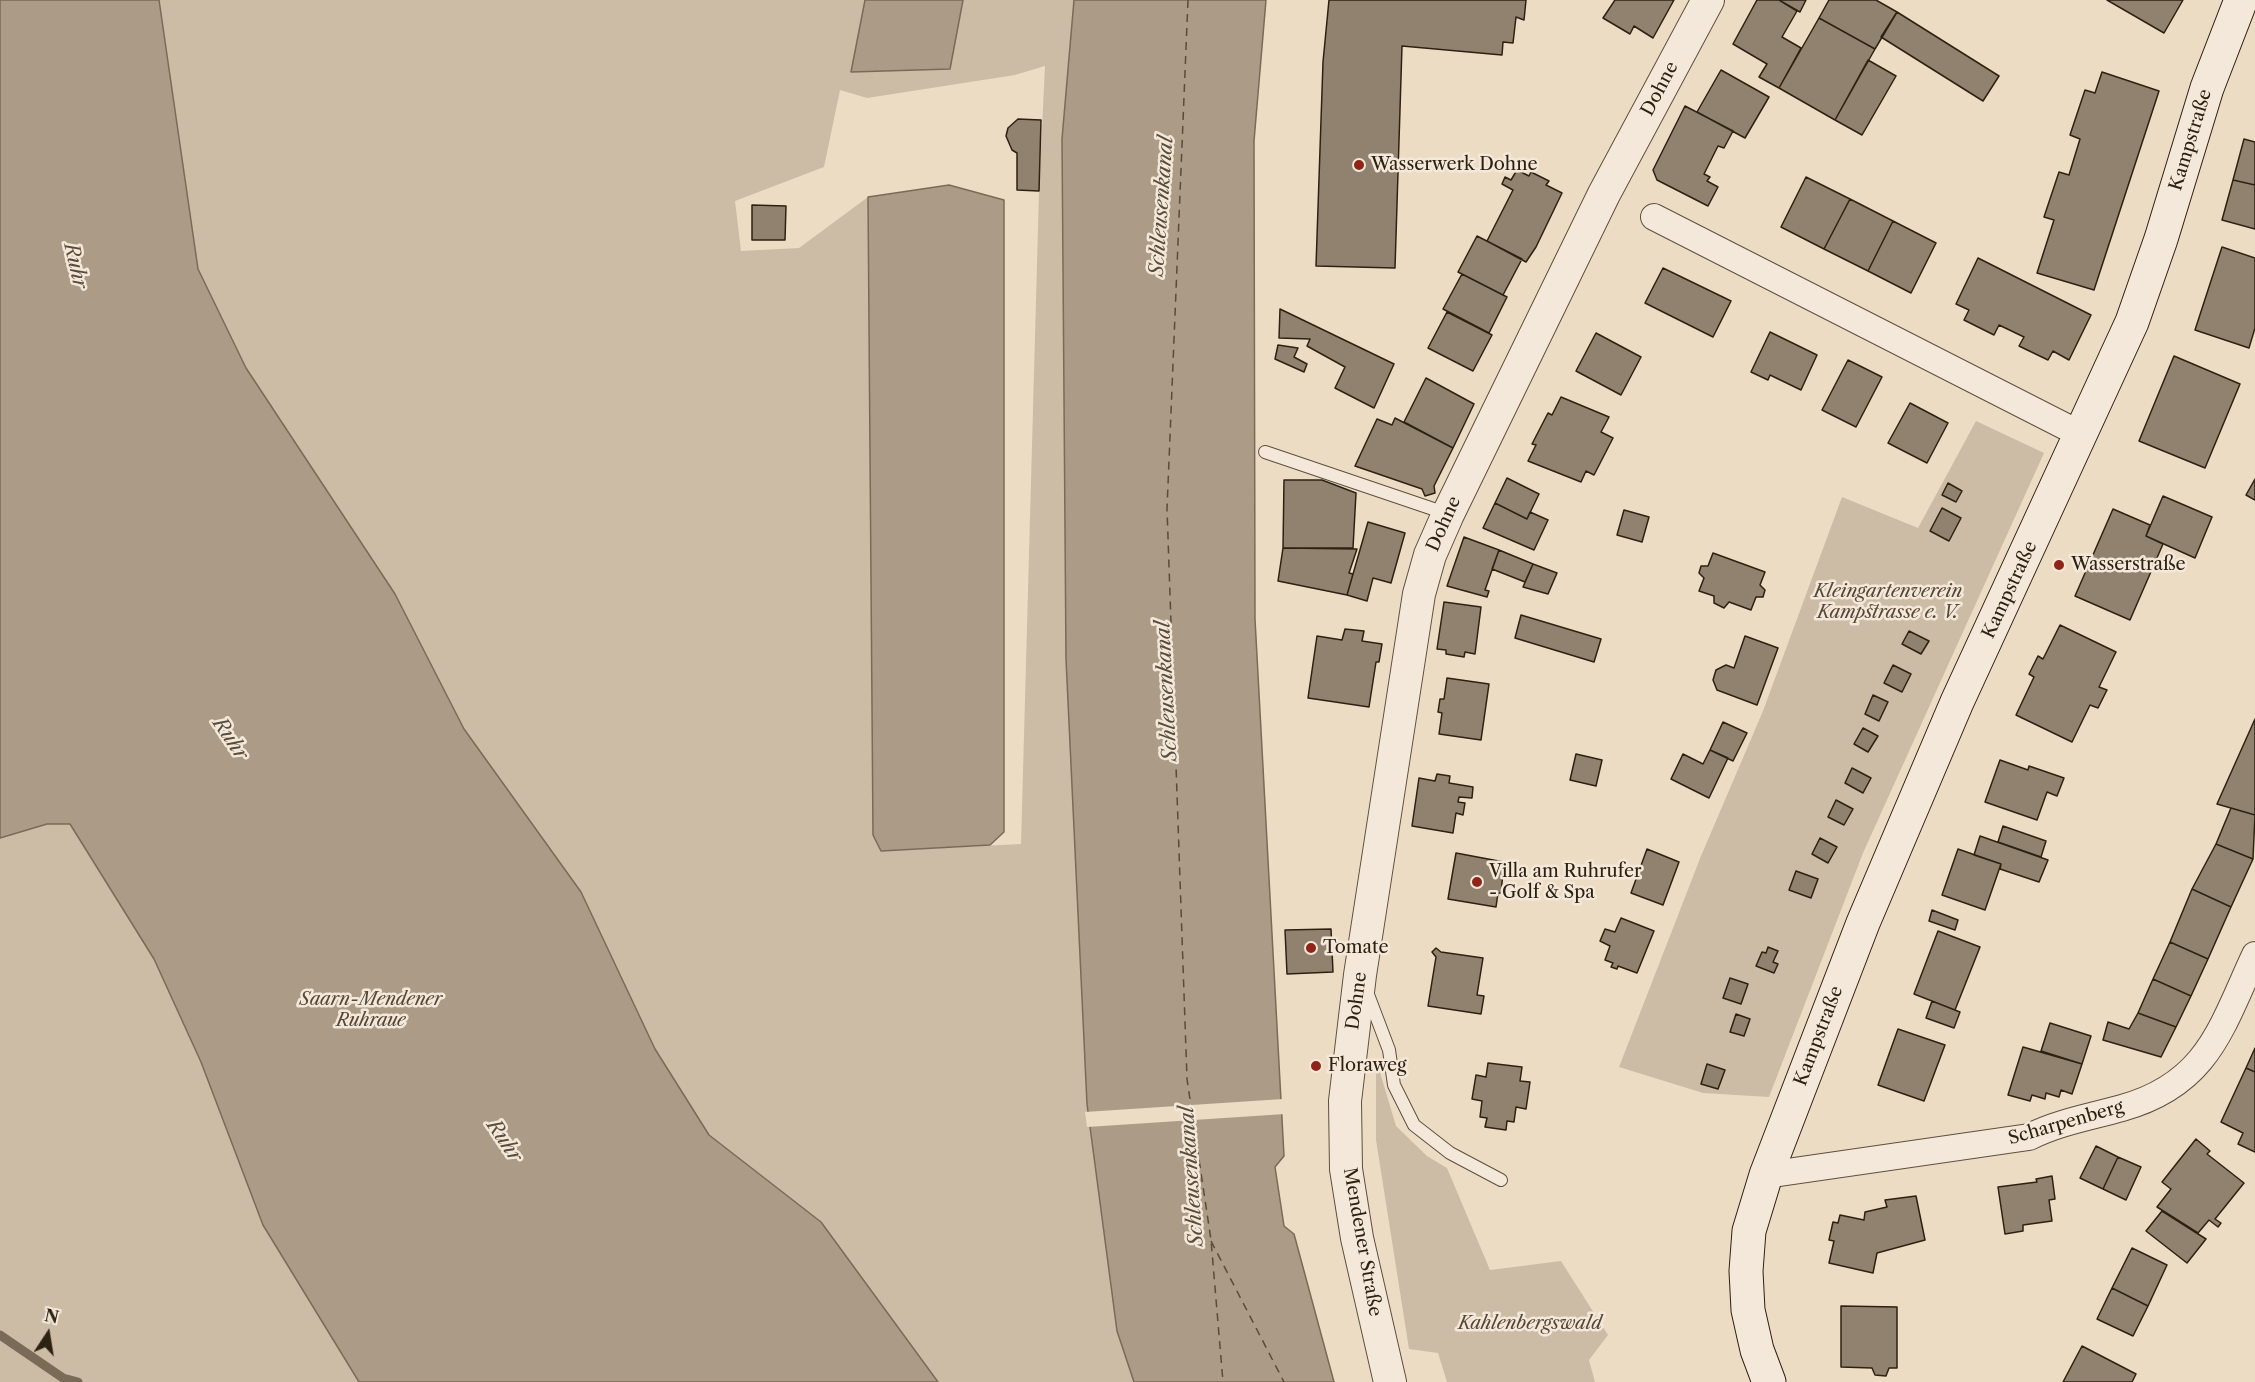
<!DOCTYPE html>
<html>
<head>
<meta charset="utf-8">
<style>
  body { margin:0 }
  #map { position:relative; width:2255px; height:1382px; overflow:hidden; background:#eddcc4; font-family:"Libre Caslon Text",serif }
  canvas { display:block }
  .north { position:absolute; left:18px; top:1304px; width:60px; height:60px; -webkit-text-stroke:4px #f3e8d9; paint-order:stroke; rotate:12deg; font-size:16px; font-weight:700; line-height:24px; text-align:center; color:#2d2112 }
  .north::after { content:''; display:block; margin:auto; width:21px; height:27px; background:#2d2112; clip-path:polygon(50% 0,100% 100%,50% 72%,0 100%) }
</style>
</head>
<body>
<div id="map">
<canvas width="2255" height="1382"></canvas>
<div class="north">N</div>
</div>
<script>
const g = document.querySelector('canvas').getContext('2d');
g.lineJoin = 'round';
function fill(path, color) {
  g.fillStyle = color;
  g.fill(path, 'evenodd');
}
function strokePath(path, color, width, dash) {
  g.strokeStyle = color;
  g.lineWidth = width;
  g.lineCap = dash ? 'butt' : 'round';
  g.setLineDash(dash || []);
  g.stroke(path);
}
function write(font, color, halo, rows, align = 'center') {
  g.font = font + ' "Libre Caslon Text",serif';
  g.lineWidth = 5;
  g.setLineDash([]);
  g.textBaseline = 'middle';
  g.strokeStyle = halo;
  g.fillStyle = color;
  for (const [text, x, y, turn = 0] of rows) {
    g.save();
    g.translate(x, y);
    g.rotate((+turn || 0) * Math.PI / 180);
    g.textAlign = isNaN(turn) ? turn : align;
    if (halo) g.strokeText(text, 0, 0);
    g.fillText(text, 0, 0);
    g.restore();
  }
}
fill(new Path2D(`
  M 0,0 L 1074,0 L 1062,139 L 1134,1382 L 0,1382 ZM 1045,66 L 1039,191 L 1021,844 L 881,851 L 873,835 L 868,197 L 799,248 L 741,251 L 735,201 L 824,167 L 840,90 L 867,98 L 1015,75 Z
  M 1976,421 L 2044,453 L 1863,853 L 1769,1097 L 1703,1093 L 1619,1067 L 1701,856 L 1763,711 L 1842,497 L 1918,528 Z
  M 1376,1059 L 1396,1126 L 1427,1156 L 1447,1168 L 1490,1270 L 1561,1261 L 1608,1335 L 1589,1360 L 1595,1382 L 1447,1382 L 1438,1353 L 1409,1349 L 1376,1140 Z`), '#ccbca6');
const water = new Path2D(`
  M 0,0 L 159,0 L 198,269 L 246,368 L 395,594 L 464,729 L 581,892 L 655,1049 L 709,1135 L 821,1222 L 938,1382 L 359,1382 L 263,1225 L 201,1062 L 154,959 L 70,824 L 47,824 L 0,838 Z
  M 865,0 L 963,0 L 950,69 L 851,72 Z
  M 1074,0 L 1266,0 L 1254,141 L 1255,619 L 1284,1156 L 1275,1167 L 1284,1226 L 1294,1234 L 1334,1382 L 1134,1382 L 1117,1331 L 1087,1104 L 1066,659 L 1062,139 Z
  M 949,185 L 1004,200 L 1004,832 L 990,845 L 881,851 L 873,835 L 868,197 Z`);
fill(water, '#ac9c87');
strokePath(water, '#796b58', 1.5);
fill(new Path2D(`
  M 1283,1099 L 1285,1114 L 1087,1127 L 1085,1112 Z`), '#eddcc4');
strokePath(new Path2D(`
  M 0,1335 L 63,1378 L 78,1382`), '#796b58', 9);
strokePath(new Path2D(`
  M 1188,0 L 1167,509 L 1187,1079 L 1211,1240 L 1223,1382
  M 1211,1241 L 1284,1382`), '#594c3b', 1.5, [8, 6]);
const building = new Path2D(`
  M 1329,0 L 1526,0 L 1524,20 L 1516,17 L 1513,43 L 1503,42 L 1502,55 L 1402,46 L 1395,268 L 1316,266 L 1323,62 Z
  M 1615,0 L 1674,0 L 1653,38 L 1634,26 L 1630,34 L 1603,18 Z
  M 1757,0 L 1779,0 L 1797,11 L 1782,37 L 1801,48 L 1779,88 L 1759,77 L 1767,64 L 1733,44 Z
  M 1779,0 L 1806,0 L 1800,12 Z
  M 1829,0 L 1876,0 L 1897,12 L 1875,49 L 1819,18 Z
  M 2107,0 L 2183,0 L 2164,33 Z
  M 1897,12 L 1999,76 L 1983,101 L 1881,37 Z
  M 1819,18 L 1875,49 L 1835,120 L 1779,88 Z
  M 1868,60 L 1896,76 L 1862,135 L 1835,120 Z
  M 1721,70 L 1769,97 L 1745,138 L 1697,112 Z
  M 2102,72 L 2159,91 L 2094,290 L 2037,273 L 2054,220 L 2044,217 L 2059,172 L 2069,175 L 2080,139 L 2070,135 L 2085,90 L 2095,93 Z
  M 1685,106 L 1733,131 L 1724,148 L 1718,146 L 1704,174 L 1710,177 L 1707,181 L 1718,187 L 1708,206 L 1657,180 L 1653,170 Z
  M 1018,119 L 1041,120 L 1039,191 L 1017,190 L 1017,153 L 1012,150 L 1006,136 L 1008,128 Z
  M 2244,139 L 2255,142 L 2255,185 L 2233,180 Z
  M 1517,170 L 1529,176 L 1531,172 L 1549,181 L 1546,185 L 1562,193 L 1536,247 L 1526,262 L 1487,241 L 1513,190 L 1502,184 L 1505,177 L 1511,180 Z
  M 1806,177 L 1850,199 L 1824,249 L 1781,227 Z
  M 2233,180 L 2255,185 L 2255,229 L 2222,220 Z
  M 1850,199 L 1893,221 L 1868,271 L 1824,249 Z
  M 752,205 L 786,206 L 785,240 L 752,240 Z
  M 1893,221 L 1936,243 L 1911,293 L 1868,271 Z
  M 1477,236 L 1522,259 L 1503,295 L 1458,272 Z
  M 2222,247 L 2255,258 L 2255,328 L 2249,348 L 2195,330 Z
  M 1978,258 L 2091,315 L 2069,360 L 2053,351 L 2048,360 L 2019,346 L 2024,337 L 1999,325 L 1994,335 L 1964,320 L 1969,310 L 1956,304 Z
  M 1663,268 L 1731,301 L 1713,337 L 1645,303 Z
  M 1462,274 L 1507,297 L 1489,333 L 1443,309 Z
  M 1280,309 L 1394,364 L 1374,408 L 1335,388 L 1345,367 L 1307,346 L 1310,339 L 1279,338 Z
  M 1447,312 L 1492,335 L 1473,371 L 1428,348 Z
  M 1770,332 L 1817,355 L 1801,390 L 1770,375 L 1768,380 L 1751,372 Z
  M 1596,333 L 1641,357 L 1621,395 L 1576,371 Z
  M 1278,345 L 1298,348 L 1294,357 L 1307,364 L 1304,372 L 1275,359 Z
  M 2174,356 L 2240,384 L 2205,468 L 2139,441 Z
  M 1848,360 L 1882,377 L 1856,427 L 1822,410 Z
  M 1426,378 L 1474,404 L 1453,448 L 1404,422 Z
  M 1561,397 L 1609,417 L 1601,432 L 1613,438 L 1594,475 L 1586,471 L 1581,482 L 1528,461 L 1536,445 L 1532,444 L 1548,413 L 1552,415 Z
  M 1910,403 L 1948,423 L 1927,463 L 1888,443 Z
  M 1395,418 L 1453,448 L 1434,486 L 1435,493 L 1425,496 L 1422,489 L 1355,466 L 1377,419 L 1392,425 Z
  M 1507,478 L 1539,494 L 1527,519 L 1495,503 Z
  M 2255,479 L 2255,500 L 2246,495 Z
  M 1284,480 L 1322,480 L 1356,493 L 1353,548 L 1283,548 Z
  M 1948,483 L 1962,491 L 1956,502 L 1942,495 Z
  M 2163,496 L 2212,517 L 2195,558 L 2146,536 Z
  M 1495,503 L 1527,519 L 1530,512 L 1548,520 L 1534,550 L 1483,528 Z
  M 1942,508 L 1961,518 L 1949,541 L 1930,531 Z
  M 2113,509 L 2150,525 L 2146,536 L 2163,544 L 2130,620 L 2075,596 Z
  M 1624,510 L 1649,517 L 1642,542 L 1617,535 Z
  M 1368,522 L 1405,533 L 1391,583 L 1373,578 L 1367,601 L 1347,595 Z
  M 1464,537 L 1499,550 L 1485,590 L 1489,591 L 1487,597 L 1447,586 Z
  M 1283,548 L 1357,549 L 1349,573 L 1353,574 L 1347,595 L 1278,581 Z
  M 1499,550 L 1533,564 L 1525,582 L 1492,569 Z
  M 1713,553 L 1765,572 L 1760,585 L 1765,590 L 1763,597 L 1756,597 L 1751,610 L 1729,602 L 1724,608 L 1714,603 L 1714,596 L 1699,591 L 1704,578 L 1699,573 L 1701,566 L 1708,566 Z
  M 1533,564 L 1557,573 L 1548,594 L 1523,587 Z
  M 1444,602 L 1481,607 L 1475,654 L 1465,652 L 1464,657 L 1446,654 L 1446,650 L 1437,649 Z
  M 1521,615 L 1601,639 L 1594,662 L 1515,638 Z
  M 2060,625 L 2116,652 L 2099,687 L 2107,690 L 2098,708 L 2090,705 L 2072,742 L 2016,715 L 2034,677 L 2029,674 L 2038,656 L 2043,659 Z
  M 1345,629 L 1364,631 L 1362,641 L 1382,644 L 1379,662 L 1376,662 L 1369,707 L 1308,698 L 1317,636 L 1342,640 Z
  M 1909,631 L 1929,641 L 1921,654 L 1902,644 Z
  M 1745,636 L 1778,648 L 1757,705 L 1717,690 L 1713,680 L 1716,670 L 1726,665 L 1734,668 Z
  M 1893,665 L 1911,674 L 1902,692 L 1884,683 Z
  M 1447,678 L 1489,684 L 1481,740 L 1439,734 L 1442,713 L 1438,712 L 1440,699 L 1444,699 Z
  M 1873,695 L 1888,702 L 1879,721 L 1865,714 Z
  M 2255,719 L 2255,815 L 2217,804 Z
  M 1723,722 L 1747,733 L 1733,761 L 1710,750 Z
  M 1863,728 L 1878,736 L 1868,752 L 1854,744 Z
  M 1710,750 L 1728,758 L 1709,798 L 1671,779 L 1683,754 L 1703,764 Z
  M 1576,754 L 1602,760 L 1596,786 L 1570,780 Z
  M 2000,760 L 2028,770 L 2029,766 L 2064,778 L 2057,796 L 2047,792 L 2037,820 L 1985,802 Z
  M 1852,768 L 1871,778 L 1863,793 L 1845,783 Z
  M 1437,774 L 1450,776 L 1449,783 L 1473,787 L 1472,798 L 1459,797 L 1458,802 L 1465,803 L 1463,815 L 1456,813 L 1453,833 L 1412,826 L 1419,778 L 1435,781 Z
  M 1836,800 L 1853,809 L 1844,825 L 1828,817 Z
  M 2231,808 L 2255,815 L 2253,859 L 2216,844 Z
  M 2003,826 L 2046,841 L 2041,857 L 1998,842 Z
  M 1980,836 L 2048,860 L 2039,882 L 2000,869 L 2001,864 L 1974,855 Z
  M 1820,838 L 1837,847 L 1828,863 L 1812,854 Z
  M 2216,844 L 2253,859 L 2231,907 L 2192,889 Z
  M 1647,849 L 1679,862 L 1663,905 L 1631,893 Z
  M 1958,849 L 2001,864 L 1985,910 L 1942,895 Z
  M 1456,853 L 1504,862 L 1501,893 L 1498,893 L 1496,907 L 1448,899 Z
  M 1796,871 L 1818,879 L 1811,898 L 1789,890 Z
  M 2192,889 L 2231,907 L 2208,959 L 2170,942 Z
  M 1932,910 L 1958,920 L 1955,930 L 1929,921 Z
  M 1621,918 L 1654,931 L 1637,973 L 1618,966 L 1617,969 L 1611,967 L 1613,963 L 1605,960 L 1610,946 L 1600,941 L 1605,929 L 1615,932 Z
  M 1331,929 L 1333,972 L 1287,974 L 1285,930 Z
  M 1938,931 L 1980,947 L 1955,1010 L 1914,994 Z
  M 2170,942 L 2208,959 L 2191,996 L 2153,979 Z
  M 1768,947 L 1778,951 L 1773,962 L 1778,964 L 1774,973 L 1756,966 L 1762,952 L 1766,953 Z
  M 1436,948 L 1441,952 L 1483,958 L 1477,995 L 1484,996 L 1481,1014 L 1428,1006 L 1436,957 L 1432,952 Z
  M 1730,978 L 1748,984 L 1741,1004 L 1723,998 Z
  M 2153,979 L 2191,996 L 2176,1027 L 2138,1013 Z
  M 1932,1001 L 1960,1012 L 1954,1028 L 1926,1018 Z
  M 2138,1013 L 2176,1027 L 2161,1057 L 2103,1040 L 2108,1022 L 2129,1029 Z
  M 1736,1014 L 1750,1019 L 1744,1036 L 1730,1032 Z
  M 2050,1023 L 2091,1036 L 2082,1064 L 2041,1051 Z
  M 1898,1029 L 1945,1045 L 1924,1101 L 1878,1085 Z
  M 2023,1047 L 2082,1064 L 2072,1094 L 2061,1090 L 2059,1097 L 2046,1093 L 2045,1099 L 2032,1095 L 2030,1101 L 2008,1095 Z
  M 2255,1048 L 2255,1072 L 2246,1068 Z
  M 1488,1063 L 1522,1067 L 1520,1081 L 1530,1082 L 1526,1109 L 1516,1107 L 1514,1122 L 1507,1121 L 1506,1130 L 1485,1127 L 1487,1118 L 1480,1117 L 1482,1101 L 1472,1099 L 1476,1075 L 1486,1077 Z
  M 1707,1064 L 1725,1070 L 1718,1089 L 1701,1084 Z
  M 2246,1068 L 2255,1072 L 2255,1152 L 2238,1144 L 2243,1133 L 2221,1122 Z
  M 2196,1139 L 2210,1151 L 2207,1154 L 2244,1183 L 2215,1219 L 2221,1223 L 2218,1227 L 2209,1220 L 2198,1233 L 2157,1207 L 2171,1189 L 2162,1182 Z
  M 2096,1146 L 2118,1157 L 2103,1189 L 2080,1178 Z
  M 2118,1157 L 2141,1167 L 2126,1200 L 2103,1189 Z
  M 2052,1176 L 2055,1199 L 2049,1200 L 2052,1221 L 2023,1225 L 2023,1231 L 2005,1234 L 1998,1187 L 2037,1182 L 2036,1179 Z
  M 1916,1196 L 1925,1240 L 1877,1253 L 1873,1273 L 1829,1263 L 1834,1241 L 1829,1240 L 1833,1222 L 1838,1223 L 1840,1215 L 1864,1220 L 1865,1212 L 1887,1207 L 1885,1200 Z
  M 2162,1211 L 2206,1239 L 2187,1263 L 2146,1231 Z
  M 2132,1248 L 2167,1265 L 2148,1306 L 2112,1288 Z
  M 2112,1288 L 2148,1306 L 2133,1336 L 2097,1319 Z
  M 1841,1306 L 1897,1307 L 1897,1368 L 1889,1368 L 1886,1376 L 1875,1375 L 1872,1368 L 1841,1367 Z
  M 2082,1346 L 2136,1374 L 2132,1382 L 2063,1382 Z`);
fill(building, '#91826f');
strokePath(building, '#2d2112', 1.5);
const service = new Path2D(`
  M 1265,452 L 1448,514
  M 1367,992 L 1389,1050 L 1394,1085 L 1414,1125 L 1450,1153 L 1501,1180`);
const minor = new Path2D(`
  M 1654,217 L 2082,435
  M 1766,1175 L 2029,1137 C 2059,1122 2090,1117 2122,1108 C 2208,1084 2221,1028 2255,955`);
const tertiary = new Path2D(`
  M 1390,1382 L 1357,1238 L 1346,1169 L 1345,1101 L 1360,975 L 1419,594 L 1430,555 L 1448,514 L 1604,194 L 1708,0`);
const secondary = new Path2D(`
  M 1769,1382 L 1757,1350 L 1748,1310 L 1746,1271 L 1749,1231 L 1766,1175 L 1863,923 L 1957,702 L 2132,322 L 2161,239 L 2207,88 L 2241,0`);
strokePath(service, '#5d503e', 14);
strokePath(minor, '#5d503e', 28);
strokePath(tertiary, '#5d503e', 34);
strokePath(secondary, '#2d2112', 35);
strokePath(service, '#f3e8d9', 12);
strokePath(minor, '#f3e8d9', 26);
strokePath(tertiary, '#f3e8d9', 32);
strokePath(secondary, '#f3e8d9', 33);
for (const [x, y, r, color] of [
  [1359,165,6,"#8f2418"],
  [2059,565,6,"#8f2418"],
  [1477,882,6,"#8f2418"],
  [1311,948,6,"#8f2418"],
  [1316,1066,6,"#8f2418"]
]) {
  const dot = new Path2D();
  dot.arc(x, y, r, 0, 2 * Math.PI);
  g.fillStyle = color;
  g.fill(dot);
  strokePath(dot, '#f3e8d9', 2);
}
write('18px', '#2d2112', '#f3e8d9', [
  ["Dohne",1660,89,-62],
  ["Kampstraße",2191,140,-73],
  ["Dohne",1444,524,-66],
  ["Kampstraße",2010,590,-65],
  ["Dohne",1357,1001,-82],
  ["Kampstraße",1819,1036,-69],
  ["Scharpenberg",2066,1123,-16],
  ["Mendener Straße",1362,1242,80]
]);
write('18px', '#2d2112', '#f3e8d9', [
  ["Wasserwerk Dohne",1371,165],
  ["Wasserstraße",2071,565],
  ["Villa am Ruhrufer",1489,872],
  ["- Golf & Spa",1489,893],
  ["Tomate",1323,948],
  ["Floraweg",1328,1066]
], 'left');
write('italic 18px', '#554837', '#f3e8d9', [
  ["Kleingartenverein",1888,592],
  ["Kampstrasse e. V.",1888,613],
  ["Saarn-Mendener",371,1000],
  ["Ruhraue",371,1021],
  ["Kahlenbergswald",1530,1324]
]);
write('italic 20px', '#594c3b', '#f3e8d9', [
  ["Schleusenkanal",1162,206,-86],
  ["Ruhr",75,266,77],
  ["Schleusenkanal",1167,691,-93],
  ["Ruhr",230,739,56],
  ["Ruhr",504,1141,56],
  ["Schleusenkanal",1192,1176,-94]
]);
</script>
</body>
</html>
